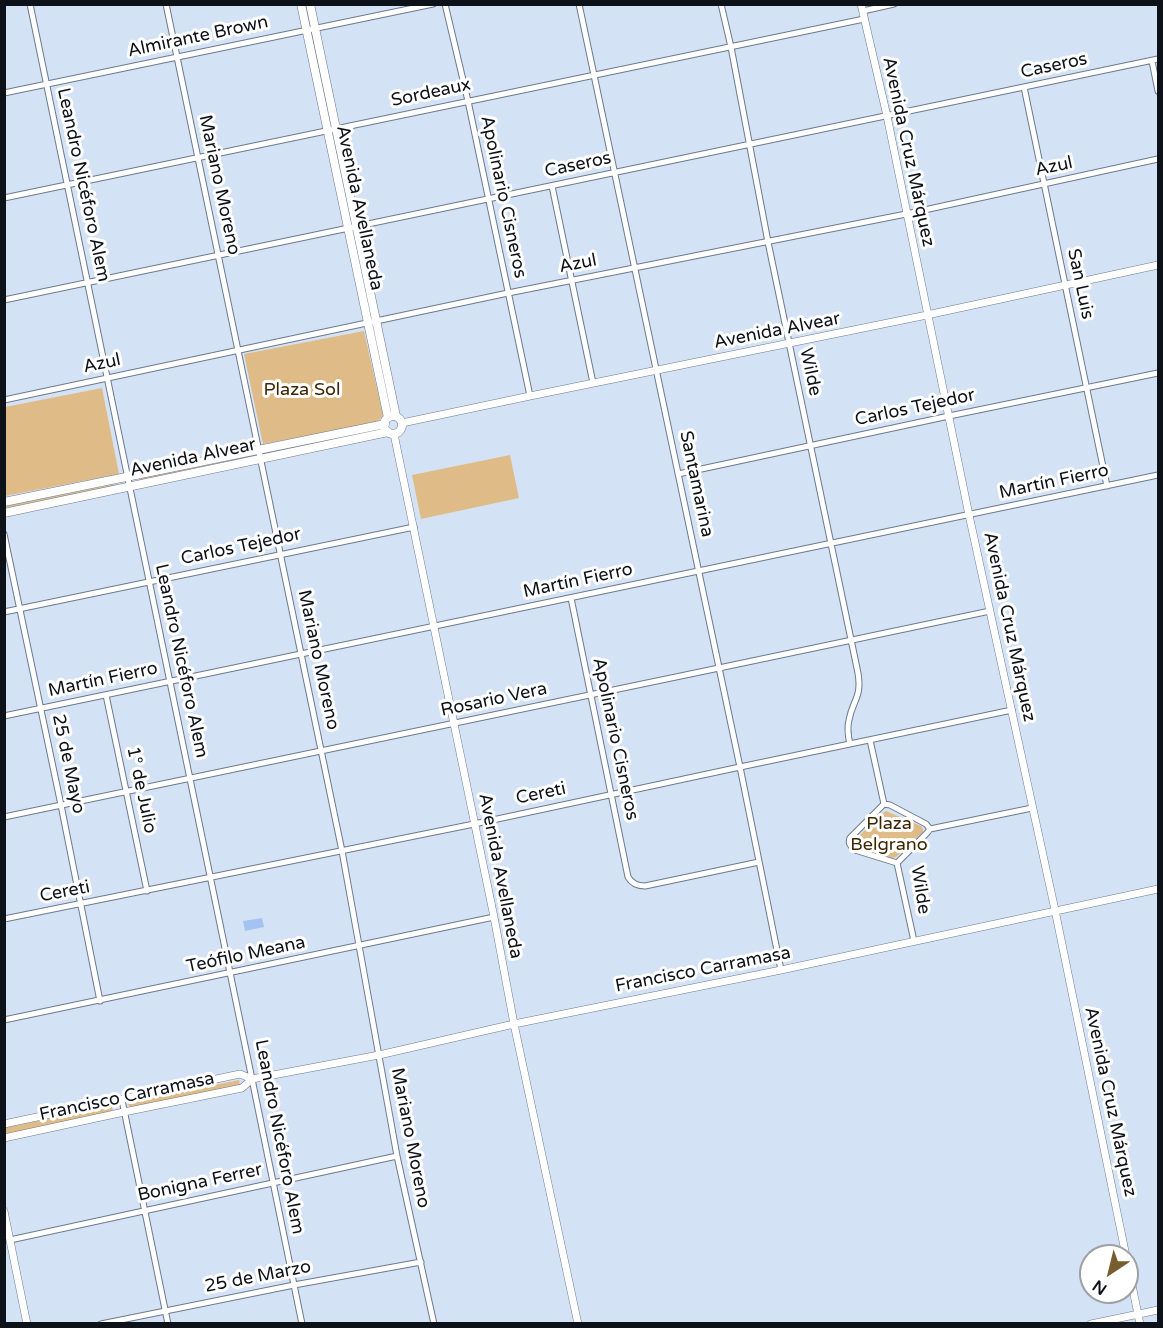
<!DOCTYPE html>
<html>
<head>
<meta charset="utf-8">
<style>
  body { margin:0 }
  #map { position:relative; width:1163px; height:1328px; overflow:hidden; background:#d4e2f6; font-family:"Varela Round",sans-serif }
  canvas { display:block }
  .frame { position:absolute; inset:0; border:6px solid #0d1218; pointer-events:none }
  .north { position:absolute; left:1079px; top:1244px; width:60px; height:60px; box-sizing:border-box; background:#fff; border:2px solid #9ea0a3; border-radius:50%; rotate:215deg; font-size:16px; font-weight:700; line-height:24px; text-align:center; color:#0d1218 }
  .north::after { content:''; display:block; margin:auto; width:21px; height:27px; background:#795d30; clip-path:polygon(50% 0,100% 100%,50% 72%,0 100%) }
</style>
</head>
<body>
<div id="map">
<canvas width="1163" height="1328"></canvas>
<div class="frame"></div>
<div class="north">N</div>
</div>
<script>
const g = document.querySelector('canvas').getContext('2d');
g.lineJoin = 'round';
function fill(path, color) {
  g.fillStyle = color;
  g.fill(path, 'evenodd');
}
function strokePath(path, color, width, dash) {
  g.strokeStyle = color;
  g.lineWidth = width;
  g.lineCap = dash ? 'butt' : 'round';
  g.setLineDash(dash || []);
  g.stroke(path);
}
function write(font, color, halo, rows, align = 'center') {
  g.font = font + ' "Varela Round",sans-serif';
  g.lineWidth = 6;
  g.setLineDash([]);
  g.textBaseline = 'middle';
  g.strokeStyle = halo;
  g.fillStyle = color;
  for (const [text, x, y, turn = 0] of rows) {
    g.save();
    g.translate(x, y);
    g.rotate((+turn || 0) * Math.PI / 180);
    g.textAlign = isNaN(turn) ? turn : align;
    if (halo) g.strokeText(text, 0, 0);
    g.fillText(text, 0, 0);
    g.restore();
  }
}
fill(new Path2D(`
  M 364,331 L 383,416 L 376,423 L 263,444 L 244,354 Z
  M 102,388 L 119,474 L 5,496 L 5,407 Z
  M 377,429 L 377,431 L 267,453 L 266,451 Z
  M 510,455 L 519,498 L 421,519 L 412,475 Z
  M 250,456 L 250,458 L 140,481 L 139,479 Z
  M 116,484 L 116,486 L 5,508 L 5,506 Z
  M 886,811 L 921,826 L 923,829 L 923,832 L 896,857 L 892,858 L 856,844 L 855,840 L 881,814 Z
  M 239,1080 L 240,1086 L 130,1109 L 128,1103 Z
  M 112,1106 L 113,1112 L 5,1135 L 4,1128 Z`), '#dfbc87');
fill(new Path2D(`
  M 262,918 L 264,927 L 245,931 L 243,921 Z`), '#a4c3f2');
const minor = new Path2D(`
  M 30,4 L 252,1079 L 302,1324
  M 166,4 L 342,851 L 397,1156 L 434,1324
  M 445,4 L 468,101 L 530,396
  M 579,4 L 740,767 L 781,970
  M 721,4 L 731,47 L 768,242 L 858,673 C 862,698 853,699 849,720 C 847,728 848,736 850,744
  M 863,11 L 894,4
  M 1152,61 L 1158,91
  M 1024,87 L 1107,486
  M 4,93 L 433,4
  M 552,186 L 593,383
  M 4,198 L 864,19
  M 4,300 L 1158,59
  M 4,400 L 508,293 L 906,214 L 1158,159
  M 678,474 L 949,416 L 1158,373
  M 4,534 L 61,805 L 100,1001
  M 571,598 L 628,877 C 632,884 638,886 645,886 L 759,862
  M 4,612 L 414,527
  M 106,695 L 147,891
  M 4,716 L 1158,475
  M 870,740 L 884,804 L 890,805 L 926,824 L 930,829 L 927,833 L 897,863 L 914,941
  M 884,804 L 850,838 C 848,843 850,846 855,850 L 897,863
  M 4,817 L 719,668 L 990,611
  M 930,829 L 1032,808
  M 4,919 L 474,824 L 740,767 L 1012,710
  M 4,1020 L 494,917
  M 122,1100 L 168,1324
  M 10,1240 L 397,1156
  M 101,1324 L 294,1285 L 421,1262`);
const tertiary = new Path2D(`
  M 861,4 L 887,116 L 969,515 L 1055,910 L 1126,1256
  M 402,423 L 530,396 L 927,315 L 1158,265
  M 394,434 L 494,917 L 514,1024 L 578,1324
  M 4,1124 L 240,1074 L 252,1079 L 379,1055 L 514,1024 L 781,970 L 1158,889
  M 4,1138 L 124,1112 L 242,1088 L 252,1079
  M 4,1211 L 27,1324
  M 1127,1261 L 1140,1324
  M 1091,1324 L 1158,1310`);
const secondary = new Path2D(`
  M 301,4 L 388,418
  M 310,4 L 396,416
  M384 425a9 9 0 1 1 18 0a9 9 0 1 1-18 0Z
  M 4,502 L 385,424
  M 4,513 L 388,432`);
strokePath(minor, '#6e7a8c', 7);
strokePath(tertiary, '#6e7a8c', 8);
strokePath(secondary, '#6e7a8c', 9);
strokePath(minor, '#fff', 5);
strokePath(tertiary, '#fff', 7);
strokePath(secondary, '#fff', 8);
write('18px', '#0d1218', '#fff', [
  ["Almirante Brown",198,37,-12],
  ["Caseros",1054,66,-12],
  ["Sordeaux",431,93,-12],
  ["Avenida Cruz Márquez",908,152,78],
  ["Caseros",578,165,-12],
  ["Azul",1054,167,-12],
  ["Leandro Nicéforo Alem",83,185,78],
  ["Mariano Moreno",219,185,78],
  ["Apolinario Cisneros",503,197,78],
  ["Avenida Avellaneda",359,208,78],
  ["Azul",578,264,-11],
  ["San Luis",1080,284,78],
  ["Avenida Alvear",777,331,-11],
  ["Azul",102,364,-12],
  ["Wilde",810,372,78],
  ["Carlos Tejedor",915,408,-12],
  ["Avenida Alvear",193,458,-12],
  ["Martín Fierro",1054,482,-12],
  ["Santamarina",696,484,78],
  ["Carlos Tejedor",241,547,-12],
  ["Martín Fierro",578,581,-12],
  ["Avenida Cruz Márquez",1009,627,78],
  ["Mariano Moreno",318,660,78],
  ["Leandro Nicéforo Alem",181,661,78],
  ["Martín Fierro",103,680,-12],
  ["Rosario Vera",494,700,-12],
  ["Apolinario Cisneros",615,739,78],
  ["25 de Mayo",68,764,78],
  ["1° de Julio",141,790,78],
  ["Cereti",541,794,-12],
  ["Avenida Avellaneda",500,876,79],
  ["Wilde",920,890,81],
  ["Cereti",65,892,-11],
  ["Teófilo Meana",246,955,-12],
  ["Francisco Carramasa",703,970,-11],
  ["Francisco Carramasa",127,1097,-12],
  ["Avenida Cruz Márquez",1110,1102,78],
  ["Leandro Nicéforo Alem",279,1137,79],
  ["Mariano Moreno",410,1138,79],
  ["Bonigna Ferrer",200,1183,-12],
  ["25 de Marzo",258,1277,-11]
]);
write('18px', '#3c2600', '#fff', [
  ["Plaza Sol",302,390],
  ["Plaza",889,824],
  ["Belgrano",889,845]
]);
</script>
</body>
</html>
